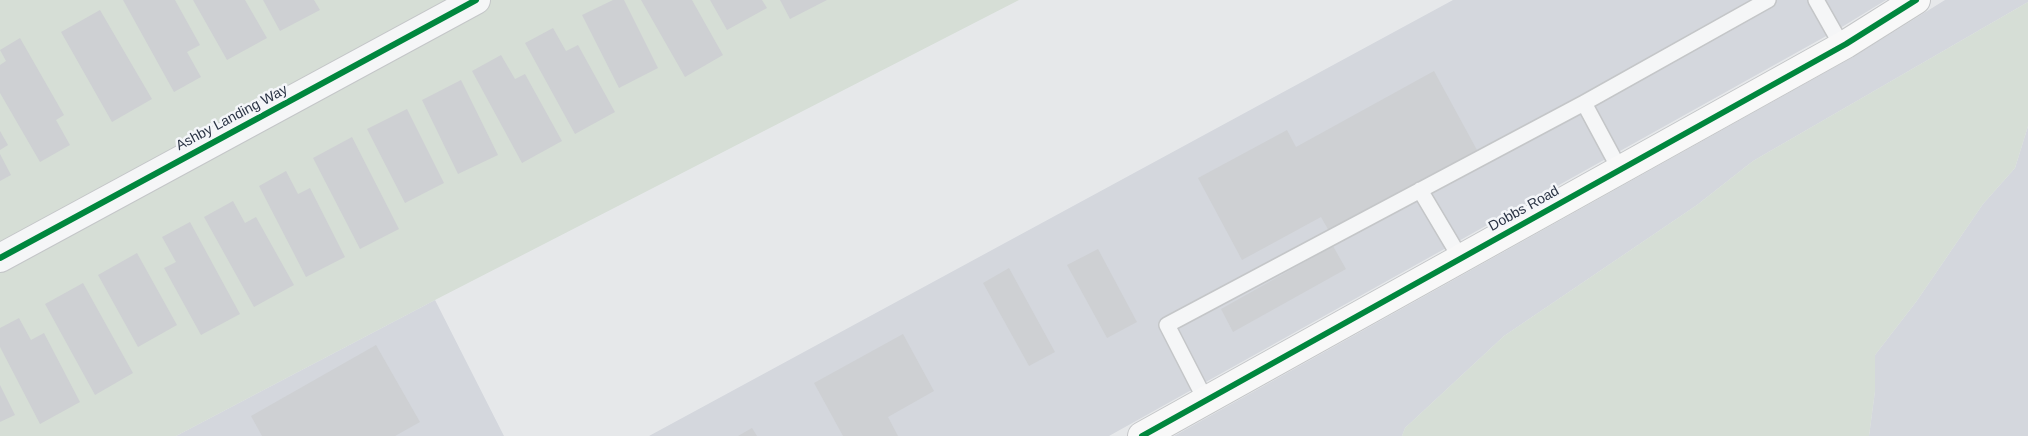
<!DOCTYPE html>
<html>
<head>
<meta charset="utf-8">
<style>
  body { margin:0 }
  canvas { display:block; background:#e6e8ea }
</style>
</head>
<body>
<canvas width="2028" height="436"></canvas>
<script>
const g = document.querySelector('canvas').getContext('2d');
g.lineJoin = 'round';
function fill(path, color) {
  g.fillStyle = color;
  g.fill(path, 'evenodd');
}
function strokePath(path, color, width, dash) {
  g.strokeStyle = color;
  g.lineWidth = width;
  g.lineCap = dash ? 'butt' : 'round';
  g.setLineDash(dash || []);
  g.stroke(path);
}
function write(font, color, halo, rows, align = 'center') {
  g.font = font + ' Helvetica,sans-serif';
  g.lineWidth = 5;
  g.setLineDash([]);
  g.textBaseline = 'middle';
  g.strokeStyle = halo;
  g.fillStyle = color;
  for (const [text, x, y, turn = 0] of rows) {
    g.save();
    g.translate(x, y);
    g.rotate((+turn || 0) * Math.PI / 180);
    g.textAlign = isNaN(turn) ? turn : align;
    if (halo) g.strokeText(text, 0, 0);
    g.fillText(text, 0, 0);
    g.restore();
  }
}
fill(new Path2D(`
  M 1453,0 L 1886,0 L 1837,30 L 1109,436 L 649,436 Z
  M 1945,0 L 2028,0 L 2028,2 L 1753,161 L 1697,205 L 1504,336 L 1405,428 L 1402,436 L 1174,436 L 1853,57 Z
  M 2028,126 L 2028,436 L 1869,436 L 1875,391 L 1875,355 L 1916,302 L 1983,204 L 2015,168 Z
  M 435,300 L 504,436 L 176,436 Z`), '#d4d7dd');
fill(new Path2D(`
  M 0,0 L 1019,0 L 435,300 L 176,436 L 0,436 Z
  M 2028,2 L 2028,126 L 2015,168 L 1983,204 L 1916,302 L 1875,355 L 1875,391 L 1869,436 L 1402,436 L 1405,428 L 1504,336 L 1697,205 L 1753,161 Z`), '#d6ded6');
fill(new Path2D(`
  M 123,0 L 175,0 L 200,45 L 187,52 L 201,77 L 174,92 Z
  M 193,0 L 245,0 L 267,38 L 227,60 Z
  M 263,0 L 314,0 L 320,10 L 280,31 Z
  M 613,0 L 624,0 L 658,68 L 619,88 L 582,15 Z
  M 641,0 L 692,0 L 723,55 L 685,77 Z
  M 710,0 L 762,0 L 767,8 L 727,30 Z
  M 780,0 L 827,0 L 790,19 Z
  M 100,10 L 152,99 L 112,122 L 61,32 Z
  M 553,28 L 566,51 L 578,45 L 615,112 L 575,134 L 525,43 Z
  M 20,38 L 64,115 L 56,120 L 70,145 L 40,162 L 0,93 L 0,65 L 6,61 L 0,50 Z
  M 501,55 L 515,79 L 525,74 L 562,141 L 522,163 L 472,71 Z
  M 1434,71 L 1477,150 L 1329,231 L 1321,217 L 1242,260 L 1198,178 L 1287,130 L 1296,147 Z
  M 461,80 L 498,155 L 458,174 L 422,100 Z
  M 407,109 L 444,183 L 405,203 L 367,129 Z
  M 0,131 L 8,145 L 0,150 Z
  M 352,137 L 399,229 L 360,249 L 313,158 Z
  M 0,154 L 11,175 L 0,181 Z
  M 286,171 L 298,194 L 310,188 L 345,257 L 306,277 L 259,186 Z
  M 233,201 L 245,223 L 256,217 L 294,285 L 254,307 L 204,217 Z
  M 190,222 L 240,314 L 201,335 L 164,268 L 176,262 L 162,237 Z
  M 1333,246 L 1346,269 L 1233,332 L 1221,309 Z
  M 1098,249 L 1137,322 L 1107,338 L 1067,265 Z
  M 137,253 L 177,325 L 138,347 L 98,275 Z
  M 1009,268 L 1055,352 L 1029,366 L 983,283 Z
  M 83,283 L 133,373 L 95,395 L 45,304 Z
  M 19,318 L 31,340 L 44,333 L 80,402 L 40,424 L 0,347 L 0,328 Z
  M 903,334 L 934,391 L 888,417 L 898,436 L 843,436 L 814,383 Z
  M 376,345 L 420,422 L 395,436 L 262,436 L 251,416 Z
  M 0,385 L 15,415 L 0,422 Z
  M 752,428 L 757,436 L 738,436 Z`), '#ced0d3');
const lane = new Path2D(`
  M 1816,0 L 1842,46
  M 1584,103 L 1620,170
  M 1420,190 L 1461,259
  M 1206,401 L 1167,325 L 1584,103 L 1768,0`);
const street = new Path2D(`
  M 0,258 L 476,0`);
const secondary = new Path2D(`
  M 1142,436 L 1846,44 L 1916,0`);
strokePath(lane, '#c4c6c8', 18);
strokePath(street, '#c4c6c8', 30);
strokePath(secondary, '#c4c6c8', 30);
strokePath(lane, '#f5f6f7', 15);
strokePath(street, '#f5f6f7', 28);
strokePath(secondary, '#f8f8f8', 28);
strokePath(new Path2D(`
  M 0,258 L 476,0
  M 1142,436 L 1846,44 L 1916,0`), '#00873e', 6);
write('14px', '#2b3445', '#f4f6f9', [
  ["Ashby Landing Way",232,118,-28],
  ["Dobbs Road",1524,209,-29]
]);
</script>
</body>
</html>
